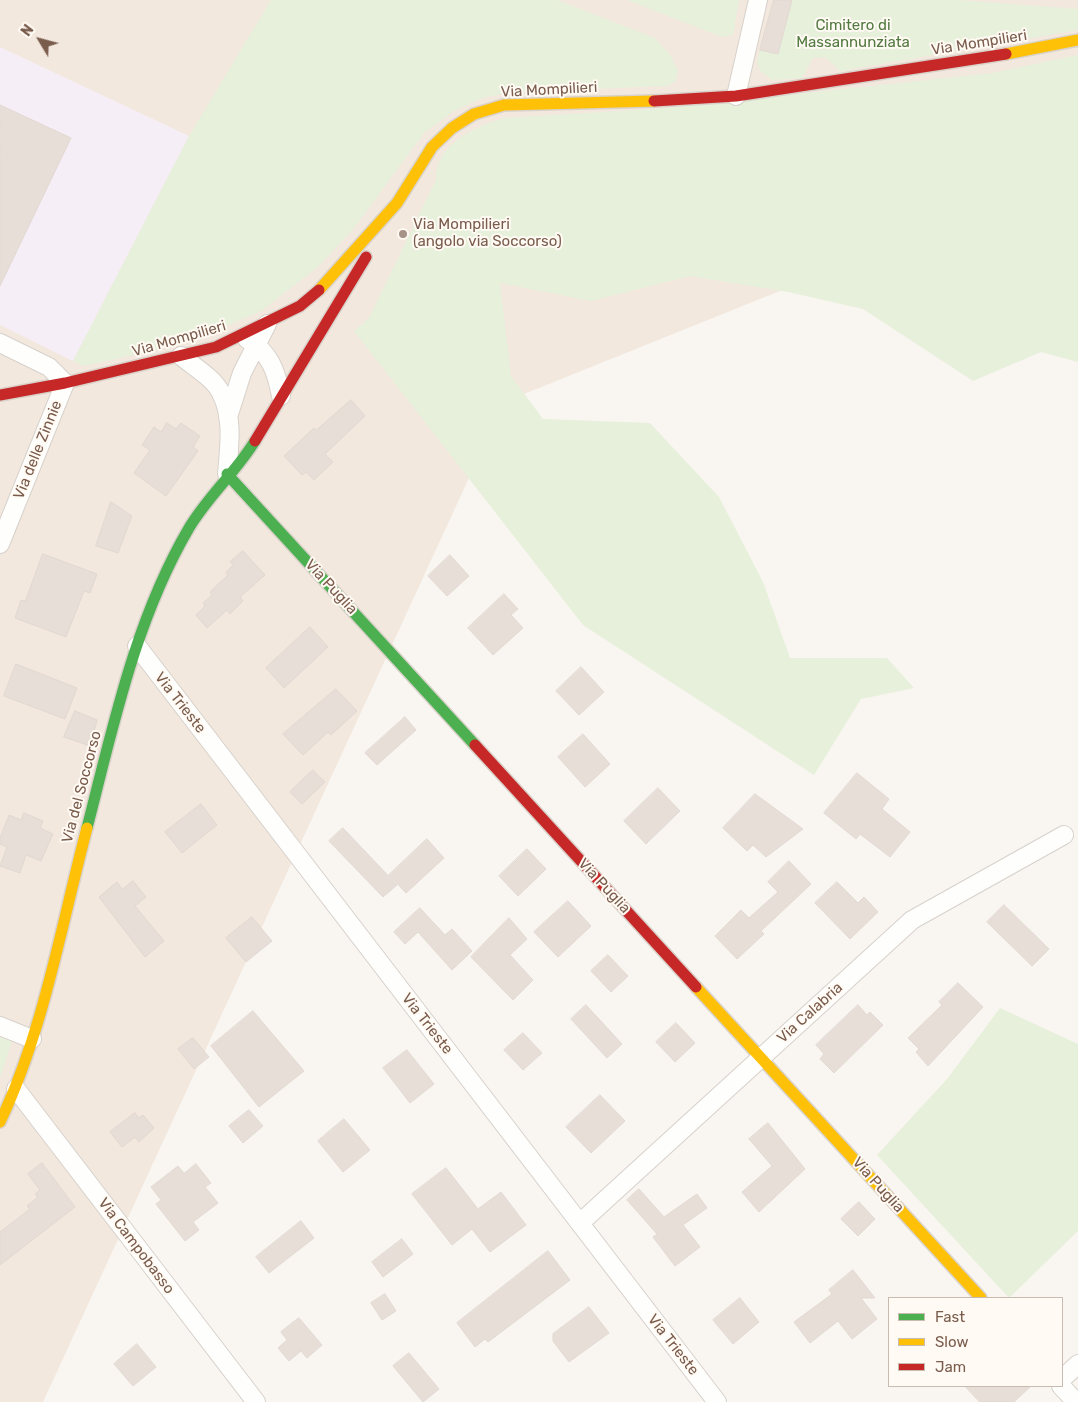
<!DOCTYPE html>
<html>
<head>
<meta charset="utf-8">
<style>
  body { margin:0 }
  #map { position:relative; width:1078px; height:1402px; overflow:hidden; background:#f9f5f0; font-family:Rubik,sans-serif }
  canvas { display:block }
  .legend { position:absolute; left:888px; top:1297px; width:175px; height:90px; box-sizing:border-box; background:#fffaf3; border:1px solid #cabbb1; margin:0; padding:6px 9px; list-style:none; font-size:15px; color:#7a5c4d }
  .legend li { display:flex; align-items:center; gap:10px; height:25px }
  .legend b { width:25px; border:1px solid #cabbb1 }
  .north { position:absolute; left:15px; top:15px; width:50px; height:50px; -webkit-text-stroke:4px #fffaf3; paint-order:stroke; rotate:307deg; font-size:14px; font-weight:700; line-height:20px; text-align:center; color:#7a5c4d }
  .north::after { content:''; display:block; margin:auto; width:18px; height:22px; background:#7a5c4d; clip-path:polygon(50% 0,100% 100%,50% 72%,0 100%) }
</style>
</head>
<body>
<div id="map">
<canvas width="1078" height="1402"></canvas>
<ul class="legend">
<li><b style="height:6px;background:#4caf50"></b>Fast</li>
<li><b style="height:6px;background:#ffc107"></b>Slow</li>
<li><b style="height:6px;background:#c62828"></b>Jam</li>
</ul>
<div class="north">N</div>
</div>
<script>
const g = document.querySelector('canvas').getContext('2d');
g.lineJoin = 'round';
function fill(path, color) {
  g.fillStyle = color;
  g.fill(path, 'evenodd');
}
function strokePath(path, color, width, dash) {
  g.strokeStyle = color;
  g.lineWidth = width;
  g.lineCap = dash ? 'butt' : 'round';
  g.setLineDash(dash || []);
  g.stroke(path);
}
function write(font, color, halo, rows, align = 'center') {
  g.font = font + ' Rubik,sans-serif';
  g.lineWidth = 4;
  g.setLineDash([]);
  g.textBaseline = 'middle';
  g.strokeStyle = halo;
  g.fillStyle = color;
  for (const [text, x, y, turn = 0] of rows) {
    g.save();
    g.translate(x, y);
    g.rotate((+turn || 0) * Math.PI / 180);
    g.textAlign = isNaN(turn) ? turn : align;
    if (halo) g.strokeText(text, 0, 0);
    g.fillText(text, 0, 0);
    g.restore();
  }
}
fill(new Path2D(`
  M 0,0 L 1078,0 L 1078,171 L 504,402 L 43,1402 L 0,1402 Z`), '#f2e8de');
fill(new Path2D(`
  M 0,47 L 189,136 L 73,361 L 0,325 Z`), '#f6eef6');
fill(new Path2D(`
  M 271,0 L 557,0 L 655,38 L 671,56 L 678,71 L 676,81 L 667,86 L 513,92 L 482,98 L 454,111 L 424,133 L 354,228 L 318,267 L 261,311 L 205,335 L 151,351 L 84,366 L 73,361 L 189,136 Z
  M 627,0 L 739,0 L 733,35 L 722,37 Z
  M 774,0 L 957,0 L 1078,9 L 1078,30 L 840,71 L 825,57 L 813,58 L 802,78 L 772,80 L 760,71 L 757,61 Z
  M 1078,55 L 1078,362 L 1041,352 L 973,381 L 863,309 L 788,292 L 690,276 L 591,301 L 500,283 L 511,376 L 543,419 L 650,423 L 719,497 L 763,582 L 790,658 L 887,658 L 914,688 L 861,699 L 814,775 L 583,625 L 354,331 L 369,318 L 436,180 C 434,145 476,126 504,118 L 667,108 L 992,73 Z
  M 1000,1008 L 1078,1044 L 1078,1231 L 1009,1298 L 877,1155 L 947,1079 Z
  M 0,1035 L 12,1041 L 0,1078 Z`), '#e7f0db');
const building = new Path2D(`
  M 774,0 L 792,0 L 778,54 L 760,50 Z
  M 0,105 L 71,138 L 0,286 Z
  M 351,400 L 365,416 L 325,454 L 333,462 L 314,480 L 306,472 L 302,475 L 284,456 L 314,428 L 316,430 Z
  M 167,423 L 176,429 L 181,423 L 200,436 L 193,447 L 198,451 L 166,496 L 134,473 L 150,450 L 142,445 L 154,427 L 161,432 Z
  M 111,502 L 132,516 L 118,553 L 96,546 Z
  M 243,551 L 265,575 L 240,597 L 243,601 L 230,614 L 227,610 L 207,628 L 196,615 L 205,606 L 203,603 L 212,595 L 210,592 L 228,575 L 226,572 L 233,565 L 230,562 Z
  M 43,554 L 97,574 L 90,593 L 84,591 L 66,637 L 15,618 L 21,600 L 25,601 Z
  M 450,555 L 469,576 L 447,596 L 428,576 Z
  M 504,594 L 518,609 L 511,615 L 523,628 L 493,655 L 468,628 Z
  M 310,627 L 328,647 L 284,688 L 266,668 Z
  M 16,664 L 77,688 L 65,719 L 4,696 Z
  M 581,667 L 604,692 L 579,715 L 556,691 Z
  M 336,689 L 357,711 L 331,735 L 328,732 L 303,755 L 283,734 Z
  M 75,711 L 97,720 L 90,746 L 64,737 Z
  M 405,717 L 416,730 L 377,765 L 365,753 Z
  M 583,734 L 610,764 L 585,787 L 558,757 Z
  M 313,770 L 325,782 L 302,804 L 290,792 Z
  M 857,773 L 889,799 L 882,809 L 910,832 L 890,857 L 860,834 L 856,839 L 824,813 Z
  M 658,788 L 680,811 L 646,844 L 624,821 Z
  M 755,794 L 803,829 L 766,857 L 753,845 L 747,851 L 723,828 Z
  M 201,804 L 217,825 L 182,853 L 165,832 Z
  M 24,813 L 43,821 L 40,828 L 53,834 L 41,861 L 26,855 L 20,873 L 0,866 L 7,847 L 0,844 L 0,838 L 9,815 L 21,820 Z
  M 343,828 L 397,885 L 383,897 L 329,841 Z
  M 427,839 L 444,858 L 406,893 L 389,875 Z
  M 527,849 L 546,869 L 518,896 L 499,876 Z
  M 789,861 L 811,884 L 761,931 L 764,934 L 737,959 L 715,936 L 741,910 L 749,918 L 778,892 L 768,882 Z
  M 133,881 L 146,897 L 135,906 L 164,941 L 145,957 L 99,897 L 117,882 L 122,889 Z
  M 837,882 L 858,903 L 864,897 L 878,912 L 850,939 L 815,903 Z
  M 568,901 L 591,926 L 558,957 L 534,932 Z
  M 1004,905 L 1049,949 L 1032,966 L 987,922 Z
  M 420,908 L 445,935 L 452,929 L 472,951 L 452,970 L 418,932 L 405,944 L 394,932 Z
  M 252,917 L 272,941 L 246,962 L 226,938 Z
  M 509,918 L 527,939 L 510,955 L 533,980 L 513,1000 L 471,957 Z
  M 608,955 L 628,976 L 611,992 L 591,971 Z
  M 958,983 L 983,1007 L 928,1066 L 916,1052 L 919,1049 L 908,1038 L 942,1005 L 939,1002 Z
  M 586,1005 L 622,1044 L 607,1058 L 571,1019 Z
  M 858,1005 L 867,1015 L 870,1012 L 883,1025 L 834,1073 L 820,1059 L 824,1054 L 816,1045 Z
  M 253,1011 L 304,1071 L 259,1107 L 211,1046 Z
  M 676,1023 L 695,1043 L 675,1062 L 656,1042 Z
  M 523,1033 L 542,1053 L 523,1070 L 504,1050 Z
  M 193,1038 L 209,1057 L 194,1069 L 178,1049 Z
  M 407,1050 L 434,1084 L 410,1103 L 383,1068 Z
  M 600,1095 L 625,1121 L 591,1153 L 566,1127 Z
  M 249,1110 L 263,1126 L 243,1143 L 229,1126 Z
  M 135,1113 L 139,1118 L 143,1115 L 154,1128 L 139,1142 L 135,1137 L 122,1147 L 110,1132 Z
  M 344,1119 L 370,1150 L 343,1172 L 318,1141 Z
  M 768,1123 L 805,1169 L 759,1212 L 742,1192 L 772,1166 L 749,1139 Z
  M 42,1163 L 75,1207 L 0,1265 L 0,1232 L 30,1209 L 27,1206 L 38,1197 L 35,1194 L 40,1190 L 28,1174 Z
  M 196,1164 L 211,1183 L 205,1187 L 218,1203 L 193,1222 L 199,1230 L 185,1241 L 156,1204 L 161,1200 L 151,1187 L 178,1166 L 184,1173 Z
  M 446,1168 L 478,1209 L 501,1192 L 526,1225 L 490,1252 L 472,1229 L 452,1245 L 412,1194 Z
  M 639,1189 L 664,1217 L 697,1194 L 707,1208 L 683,1225 L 700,1247 L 675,1266 L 653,1237 L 657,1234 L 627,1200 Z
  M 859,1202 L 875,1219 L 858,1236 L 841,1219 Z
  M 301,1221 L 314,1238 L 269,1273 L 256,1257 Z
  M 402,1239 L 413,1254 L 383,1277 L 372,1262 Z
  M 548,1251 L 570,1280 L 488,1342 L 485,1339 L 475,1347 L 457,1323 Z
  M 853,1270 L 875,1298 L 861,1298 L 877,1319 L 852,1339 L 838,1321 L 810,1343 L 794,1322 L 832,1294 L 829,1290 Z
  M 385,1294 L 396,1311 L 382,1320 L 371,1303 Z
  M 740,1298 L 759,1322 L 733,1344 L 713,1320 Z
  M 589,1307 L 609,1333 L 569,1362 L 553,1341 L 553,1334 Z
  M 299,1318 L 322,1345 L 307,1358 L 301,1351 L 289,1361 L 278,1348 L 287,1340 L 281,1332 Z
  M 137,1344 L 156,1367 L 133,1386 L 114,1364 Z
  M 409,1353 L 439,1389 L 423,1402 L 393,1366 Z
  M 965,1386 L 1031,1386 L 1014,1402 L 980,1402 Z`);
fill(building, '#e6ded7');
strokePath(building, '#e2d8d2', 1);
const street = new Path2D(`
  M 736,96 L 758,0
  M 247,339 C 270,353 276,370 281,396
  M 0,343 L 49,367 L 65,383 L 0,544
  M 181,356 C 194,367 214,378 221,393 C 234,418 229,448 227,474
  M 228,417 L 242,373 L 267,324
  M 137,646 L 717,1402
  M 0,1026 L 32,1039
  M 16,1089 L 256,1402
  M 580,1223 L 912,920 L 1064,835
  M 1062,1379 L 1078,1364
  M 1061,1386 L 1076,1402`);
const fast = new Path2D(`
  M 227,474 L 475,745
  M 87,828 C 113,727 135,620 189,528 C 208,496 236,472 255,441`);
const slow = new Path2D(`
  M 1006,54 L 1078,40
  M 319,290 L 397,203 L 432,147 L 452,128 L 474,114 L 504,105 L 654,101
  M 696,987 L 981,1298
  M 0,1122 C 44,1030 61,926 87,828`);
const jam = new Path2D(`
  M 654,101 L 736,96 L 1006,54
  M 0,395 L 65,383 L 216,347 L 300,306 L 319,290
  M 255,441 L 366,257
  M 475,745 L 696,987`);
strokePath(street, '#d7d1cb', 20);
strokePath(fast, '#d9d2cb', 14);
strokePath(slow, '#d9d2cb', 14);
strokePath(jam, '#d9d2cb', 14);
strokePath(street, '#fefefd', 18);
strokePath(fast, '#4caf50', 11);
strokePath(slow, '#ffc107', 11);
strokePath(jam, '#c62828', 11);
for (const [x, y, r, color] of [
  [403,234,5,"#a69286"]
]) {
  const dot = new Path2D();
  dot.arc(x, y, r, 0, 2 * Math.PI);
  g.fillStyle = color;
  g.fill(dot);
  strokePath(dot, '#fffaf3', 2);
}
write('15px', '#537a41', '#fffaf3', [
  ["Cimitero di",853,26],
  ["Massannunziata",853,43]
]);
write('15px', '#7a5c4d', '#fffaf3', [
  ["Via Mompilieri",979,43,-9],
  ["Via Mompilieri",549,90,-3],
  ["Via Mompilieri",179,339,-16],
  ["Via delle Zinnie",38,450,-68],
  ["Via Puglia",331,587,47],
  ["Via Trieste",180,703,52],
  ["Via del Soccorso",82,787,-75],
  ["Via Puglia",604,886,47],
  ["Via Calabria",810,1013,-42],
  ["Via Trieste",427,1024,52],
  ["Via Puglia",878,1185,48],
  ["Via Campobasso",136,1246,53],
  ["Via Trieste",673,1345,52]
]);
write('15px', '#7a5c4d', '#fffaf3', [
  ["Via Mompilieri",413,225],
  ["(angolo via Soccorso)",413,242]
], 'left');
</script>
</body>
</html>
